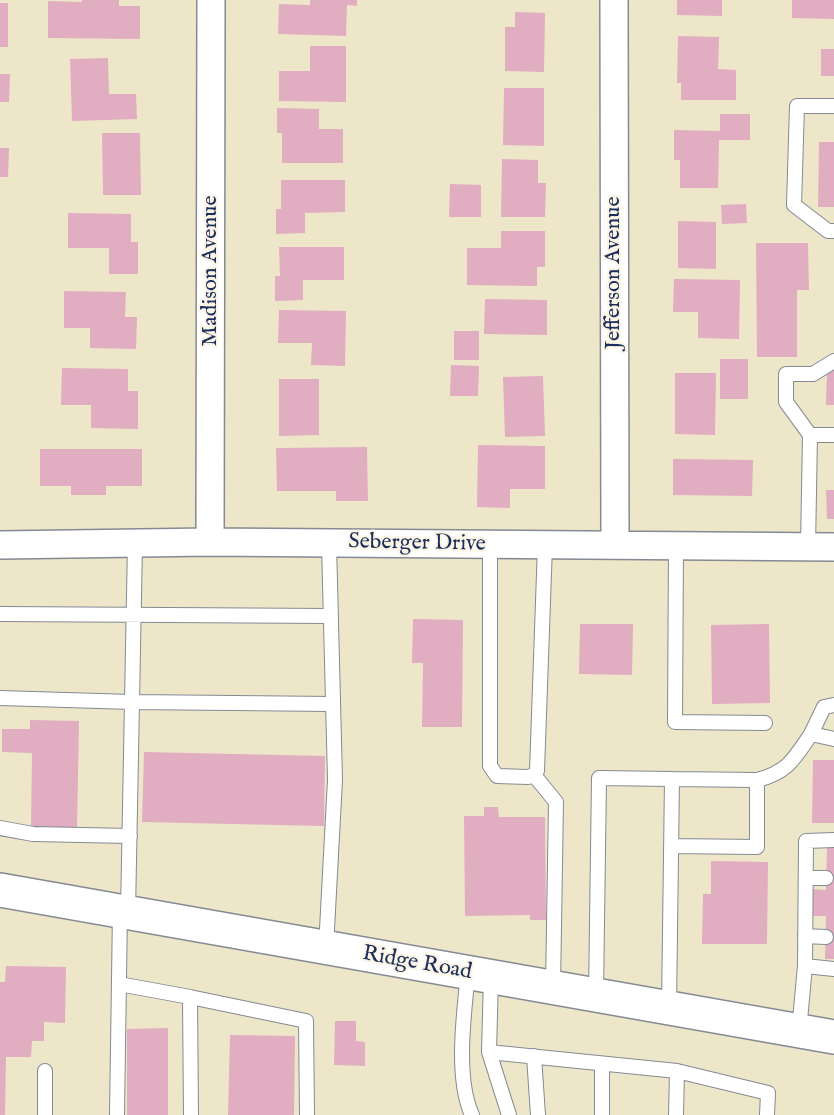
<!DOCTYPE html>
<html>
<head>
<meta charset="utf-8">
<style>
  body { margin:0 }
  canvas { display:block; background:#eee6c8 }
</style>
</head>
<body>
<canvas width="834" height="1115"></canvas>
<script>
const g = document.querySelector('canvas').getContext('2d');
g.lineJoin = 'round';
function fill(path, color) {
  g.fillStyle = color;
  g.fill(path, 'evenodd');
}
function strokePath(path, color, width, dash) {
  g.strokeStyle = color;
  g.lineWidth = width;
  g.lineCap = dash ? 'butt' : 'round';
  g.setLineDash(dash || []);
  g.stroke(path);
}
function write(font, color, halo, rows, align = 'center') {
  g.font = font + ' "IM FELL English",serif';
  g.lineWidth = 4.5;
  g.setLineDash([]);
  g.textBaseline = 'middle';
  g.strokeStyle = halo;
  g.fillStyle = color;
  for (const [text, x, y, turn = 0] of rows) {
    g.save();
    g.translate(x, y);
    g.rotate((+turn || 0) * Math.PI / 180);
    g.textAlign = isNaN(turn) ? turn : align;
    if (halo) g.strokeText(text, 0, 0);
    g.fillText(text, 0, 0);
    g.restore();
  }
}
fill(new Path2D(`
  M 82,0 L 119,0 L 119,6 L 140,6 L 140,39 L 48,38 L 48,1 L 82,2 Z
  M 310,0 L 357,0 L 357,6 L 347,5 L 346,36 L 278,34 L 279,4 L 310,5 Z
  M 677,0 L 722,0 L 722,16 L 677,15 Z
  M 792,0 L 834,0 L 834,19 L 792,18 Z
  M 0,3 L 8,3 L 8,47 L 0,47 Z
  M 515,12 L 545,13 L 544,72 L 505,71 L 505,27 L 515,27 Z
  M 678,36 L 719,37 L 718,69 L 736,70 L 736,100 L 681,100 L 681,83 L 677,83 Z
  M 310,46 L 346,46 L 346,102 L 279,101 L 279,71 L 310,71 Z
  M 821,49 L 834,49 L 834,76 L 821,76 Z
  M 108,58 L 109,94 L 136,94 L 137,119 L 72,121 L 70,59 Z
  M 0,74 L 10,74 L 9,102 L 0,102 Z
  M 504,88 L 544,88 L 544,146 L 503,145 Z
  M 277,108 L 319,109 L 319,129 L 343,129 L 343,163 L 282,163 L 282,133 L 277,133 Z
  M 720,114 L 750,114 L 750,140 L 719,140 L 718,188 L 680,188 L 680,160 L 674,160 L 674,130 L 720,131 Z
  M 102,133 L 140,133 L 141,195 L 103,195 Z
  M 819,142 L 834,142 L 834,207 L 818,207 Z
  M 0,148 L 9,148 L 8,177 L 0,177 Z
  M 502,159 L 538,160 L 538,183 L 546,183 L 545,217 L 501,217 Z
  M 281,180 L 345,180 L 345,212 L 305,213 L 305,233 L 276,234 L 276,209 L 281,209 Z
  M 450,184 L 481,185 L 481,217 L 449,217 Z
  M 746,204 L 747,223 L 722,224 L 721,205 Z
  M 68,213 L 131,214 L 131,242 L 138,242 L 138,274 L 109,274 L 109,248 L 68,248 Z
  M 678,221 L 716,222 L 716,269 L 678,268 Z
  M 501,231 L 545,231 L 545,267 L 537,267 L 537,286 L 467,285 L 467,248 L 501,248 Z
  M 756,243 L 808,243 L 809,290 L 797,290 L 797,357 L 757,357 Z
  M 279,247 L 344,247 L 344,280 L 303,280 L 303,300 L 275,301 L 275,276 L 280,276 Z
  M 674,279 L 740,280 L 739,339 L 698,338 L 698,312 L 673,312 Z
  M 64,291 L 126,292 L 125,317 L 137,317 L 136,349 L 90,348 L 90,328 L 64,328 Z
  M 485,299 L 547,300 L 547,335 L 484,334 Z
  M 279,310 L 346,311 L 345,366 L 311,365 L 312,343 L 278,343 Z
  M 454,331 L 479,331 L 479,360 L 454,360 Z
  M 720,359 L 748,359 L 748,399 L 720,399 Z
  M 451,365 L 479,366 L 478,396 L 450,396 Z
  M 62,368 L 128,369 L 128,391 L 138,391 L 138,429 L 91,428 L 91,405 L 61,405 Z
  M 827,370 L 834,370 L 834,405 L 826,405 Z
  M 675,373 L 716,373 L 715,435 L 675,434 Z
  M 543,376 L 545,436 L 505,437 L 503,377 Z
  M 279,379 L 319,379 L 319,435 L 279,436 Z
  M 478,445 L 545,446 L 545,489 L 510,489 L 510,508 L 477,507 Z
  M 367,447 L 368,501 L 336,501 L 336,491 L 277,491 L 276,448 Z
  M 40,449 L 142,449 L 142,486 L 106,486 L 106,495 L 71,495 L 71,486 L 40,486 Z
  M 673,459 L 753,460 L 752,496 L 673,495 Z
  M 826,490 L 834,490 L 834,519 L 827,519 Z
  M 413,619 L 463,620 L 462,727 L 422,727 L 423,663 L 412,663 Z
  M 580,624 L 633,624 L 632,675 L 579,674 Z
  M 769,624 L 770,703 L 712,704 L 711,625 Z
  M 30,720 L 79,721 L 77,830 L 31,829 L 32,753 L 2,752 L 2,729 L 30,729 Z
  M 144,752 L 325,756 L 324,826 L 142,822 Z
  M 813,760 L 834,760 L 834,823 L 812,823 Z
  M 484,807 L 498,807 L 499,817 L 545,817 L 546,920 L 530,920 L 530,915 L 465,916 L 464,816 L 484,816 Z
  M 827,844 L 834,844 L 834,959 L 825,959 L 826,916 L 812,916 L 812,889 L 826,890 Z
  M 711,861 L 768,862 L 767,944 L 702,944 L 703,894 L 711,894 Z
  M 6,966 L 66,967 L 65,1023 L 44,1022 L 44,1041 L 32,1041 L 31,1057 L 6,1057 L 5,1115 L 0,1115 L 0,982 L 5,982 Z
  M 335,1021 L 356,1021 L 356,1041 L 365,1042 L 365,1066 L 334,1065 Z
  M 168,1028 L 168,1115 L 127,1115 L 127,1029 Z
  M 230,1035 L 295,1036 L 294,1115 L 228,1115 Z`), '#e1adc1');
const service = new Path2D(`
  M 834,106 L 797,106 L 794,205 L 828,231 L 834,231
  M 810,435 L 786,402 L 786,374 L 813,374 L 834,361
  M 490,545 L 490,766 L 497,776 L 528,777 L 534,775 L 537,771 L 545,545
  M 676,546 L 675,722 L 765,723
  M 808,547 L 810,435 L 834,435
  M 0,614 L 331,616
  M 0,698 L 132,702 L 333,704
  M 834,705 L 824,707 L 811,734 L 834,739
  M 534,775 L 556,802 L 553,988
  M 757,780 C 788,772 794,759 811,734
  M 0,828 L 33,834 L 130,836
  M 671,846 L 757,847 L 757,780 L 672,779
  M 806,878 L 826,878
  M 128,913 L 135,543
  M 805,936 L 826,937
  M 326,948 L 335,780 L 329,543
  M 805,966 L 834,969
  M 468,973 C 464,1013 455,1078 472,1115
  M 491,977 L 489,1052 L 509,1115
  M 119,984 L 190,997
  M 596,995 L 599,778 L 672,779 L 669,1008
  M 799,1031 L 805,966 L 806,841 L 834,840
  M 489,1052 L 677,1071 L 768,1093 L 767,1115
  M 534,1056 L 538,1115
  M 602,1064 L 602,1115
  M 45,1115 L 45,1071
  M 117,1115 L 120,911
  M 191,1115 L 190,997 L 306,1021 L 307,1115
  M 676,1115 L 677,1071`);
const minor = new Path2D(`
  M 614,0 L 615,545
  M 210,542 L 211,0
  M 0,545 L 210,542 L 834,547`);
const primary = new Path2D(`
  M 0,890 L 834,1037`);
strokePath(service, '#848a93', 16);
strokePath(minor, '#848a93', 30);
strokePath(primary, '#848a93', 36);
strokePath(service, '#fff', 14);
strokePath(minor, '#fff', 27);
strokePath(primary, '#fff', 33);
write('22px', '#1b2f5e', '#fcf5e5', [
  ["Madison Avenue",211,271,-90],
  ["Jefferson Avenue",614,273,-90],
  ["Seberger Drive",417,544,1],
  ["Ridge Road",417,964,10]
]);
</script>
</body>
</html>
